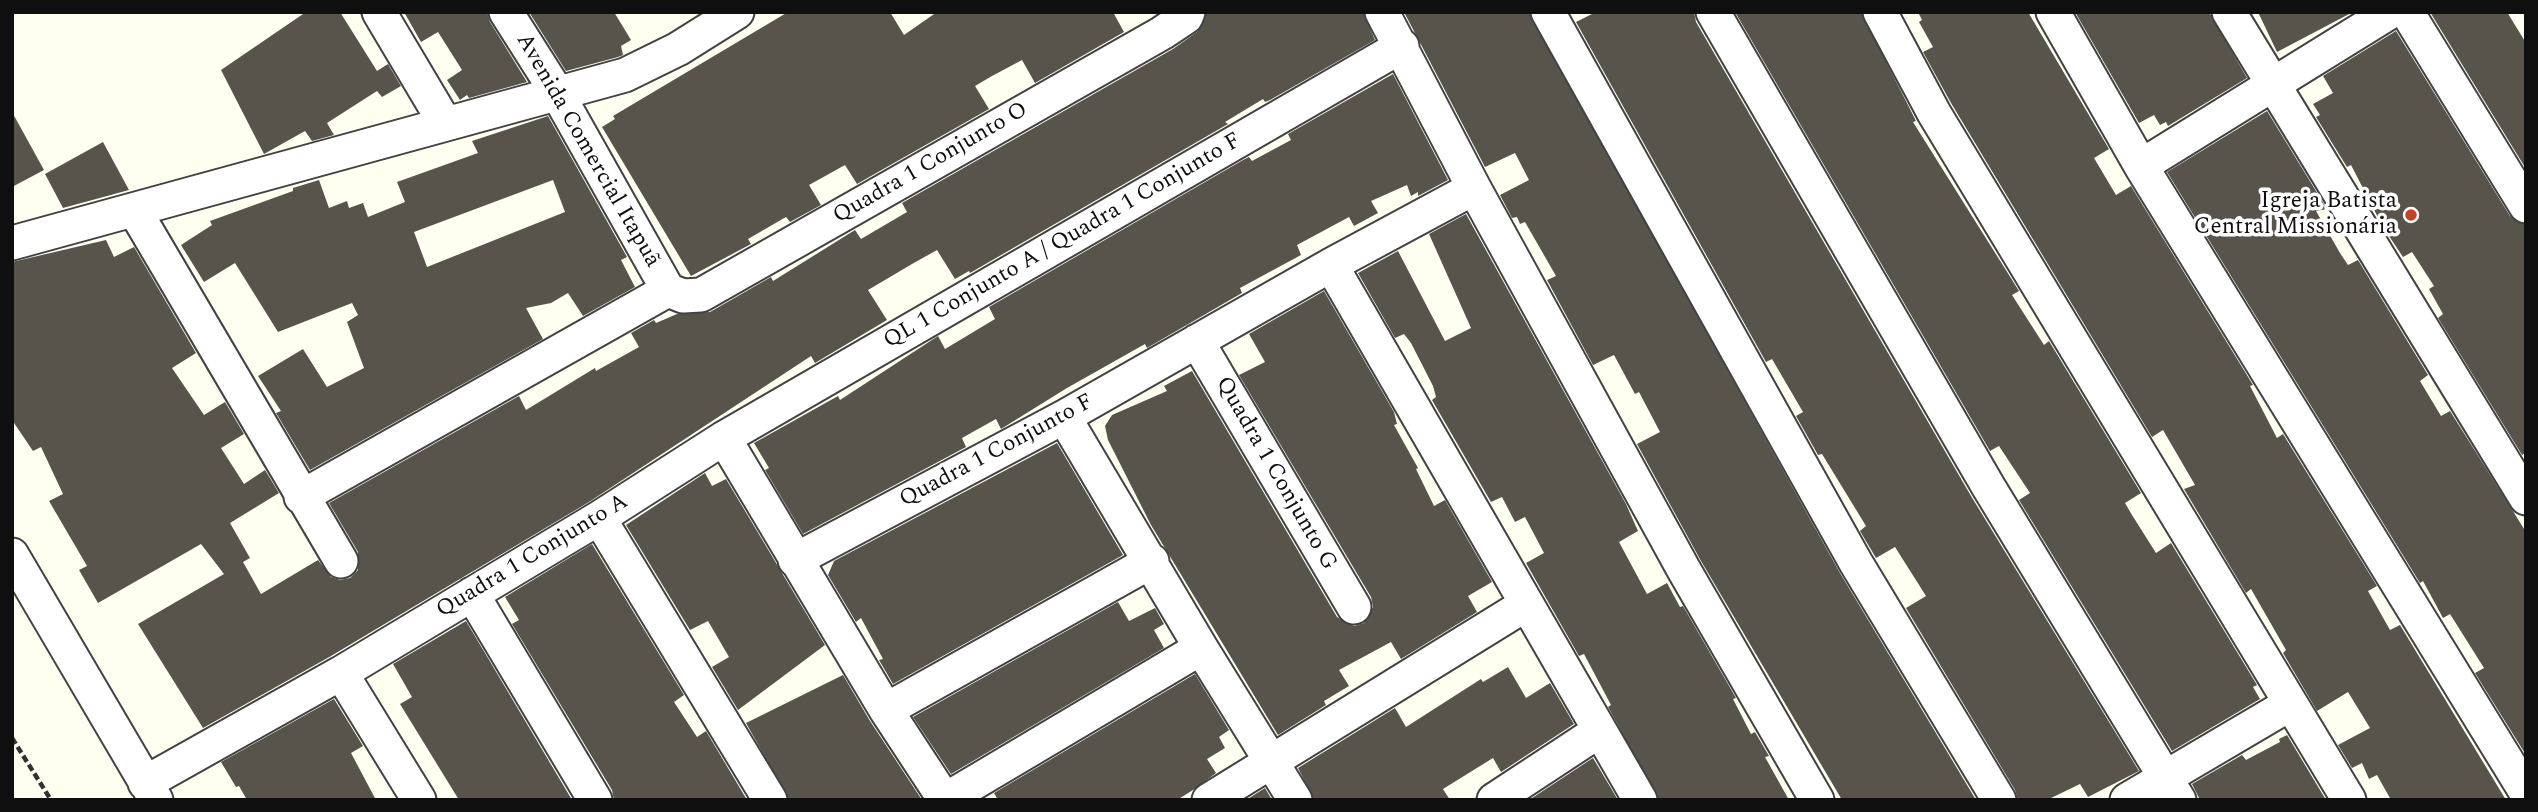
<!DOCTYPE html>
<html>
<head>
<meta charset="utf-8">
<style>
  body { margin:0 }
  #map { position:relative; width:2538px; height:812px; overflow:hidden; background:#fefff1; font-family:Spectral,serif }
  canvas { display:block }
  .frame { position:absolute; inset:0; border:14px solid #0f0f0f; pointer-events:none }
</style>
</head>
<body>
<div id="map">
<canvas width="2538" height="812"></canvas>
<div class="frame"></div>
</div>
<script>
const g = document.querySelector('canvas').getContext('2d');
g.lineJoin = 'round';
function fill(path, color) {
  g.fillStyle = color;
  g.fill(path, 'evenodd');
}
function strokePath(path, color, width, dash) {
  g.strokeStyle = color;
  g.lineWidth = width;
  g.lineCap = dash ? 'butt' : 'round';
  g.setLineDash(dash || []);
  g.stroke(path);
}
function write(font, color, halo, rows, align = 'center') {
  g.font = font + ' Spectral,serif';
  g.lineWidth = 7;
  g.setLineDash([]);
  g.textBaseline = 'middle';
  g.strokeStyle = halo;
  g.fillStyle = color;
  for (const [text, x, y, turn = 0] of rows) {
    g.save();
    g.translate(x, y);
    g.rotate((+turn || 0) * Math.PI / 180);
    g.textAlign = isNaN(turn) ? turn : align;
    if (halo) g.strokeText(text, 0, 0);
    g.fillText(text, 0, 0);
    g.restore();
  }
}
fill(new Path2D(`
  M 306,12 L 340,12 L 377,71 L 388,64 L 401,86 L 382,97 L 377,91 L 327,123 L 334,135 L 312,141 L 305,131 L 264,154 L 221,70 Z
  M 404,12 L 487,12 L 490,22 L 527,82 L 469,98 L 467,95 L 460,100 L 447,80 L 462,70 L 438,32 L 421,42 Z
  M 529,12 L 614,12 L 631,40 L 621,46 L 623,55 L 618,57 L 566,71 Z
  M 788,12 L 890,12 L 904,35 L 937,12 L 1113,12 L 1124,32 L 1035,83 L 1022,60 L 992,76 L 975,86 L 989,109 L 857,184 L 845,165 L 809,185 L 821,205 L 790,222 L 786,217 L 748,239 L 751,244 L 691,276 L 602,127 L 615,119 L 613,116 Z
  M 1207,12 L 1363,12 L 1375,40 L 1270,100 L 1265,102 L 1263,99 L 1225,122 L 1228,124 L 970,273 L 969,271 L 955,279 L 937,250 L 912,264 L 868,290 L 887,320 L 815,363 L 811,356 L 589,502 L 331,656 L 203,728 L 138,624 L 224,574 L 201,544 L 98,603 L 79,570 L 87,566 L 49,501 L 63,494 L 41,447 L 33,451 L 12,420 L 12,262 L 106,240 L 114,257 L 134,247 L 196,353 L 172,368 L 204,415 L 225,402 L 244,434 L 221,448 L 244,484 L 265,470 L 279,493 L 230,523 L 250,558 L 243,562 L 261,594 L 318,560 L 331,577 L 340,580 L 350,578 L 358,570 L 358,552 L 329,503 L 519,396 L 526,410 L 595,368 L 596,371 L 639,347 L 631,333 L 654,320 L 656,323 L 677,314 L 710,312 L 771,277 L 773,281 L 855,230 L 861,239 L 907,212 L 902,203 L 1173,49 L 1197,32 Z
  M 1404,12 L 1529,12 L 1840,573 L 1976,800 L 1842,800 L 1701,561 L 1637,444 L 1660,432 L 1639,392 L 1635,394 L 1614,355 L 1593,365 L 1547,280 L 1556,276 L 1525,222 L 1520,224 L 1517,217 L 1512,218 L 1500,195 L 1529,180 L 1515,153 L 1485,167 Z
  M 1596,12 L 1694,12 L 1696,22 L 1971,496 L 2139,771 L 2088,797 L 2080,784 L 2047,800 L 2018,800 L 2015,790 L 1906,608 L 1926,596 L 1895,547 L 1876,558 L 1860,531 L 1866,526 L 1822,454 L 1818,455 L 1796,416 L 1803,412 L 1772,359 L 1766,362 L 1576,22 Z
  M 1735,12 L 1861,12 L 1916,121 L 1913,122 L 2019,291 L 2012,295 L 2044,345 L 2049,341 L 2141,493 L 2125,503 L 2132,515 L 2156,553 L 2171,543 L 2257,685 L 2253,687 L 2260,699 L 2172,751 L 2019,500 L 2030,493 L 1999,446 L 1990,451 Z
  M 1918,12 L 2028,12 L 2109,149 L 2094,158 L 2116,195 L 2131,186 L 2253,385 L 2250,386 L 2277,438 L 2283,434 L 2377,586 L 2368,591 L 2390,630 L 2400,625 L 2506,800 L 2391,800 L 2377,775 L 2369,779 L 2362,763 L 2352,768 L 2338,745 L 2370,728 L 2348,692 L 2317,711 L 2283,653 L 2286,650 L 2251,589 L 2246,593 L 2184,489 L 2195,485 L 2163,430 L 2152,437 L 1951,103 L 1923,52 L 1933,47 L 1919,22 L 1922,20 Z
  M 2075,12 L 2209,12 L 2247,78 L 2168,126 L 2166,122 L 2160,125 L 2154,115 L 2139,123 Z
  M 2258,12 L 2353,12 L 2277,52 Z
  M 2430,12 L 2507,12 L 2526,43 L 2526,169 Z
  M 2396,31 L 2510,216 L 2526,225 L 2526,452 L 2522,455 L 2438,318 L 2443,314 L 2429,289 L 2434,286 L 2412,252 L 2403,257 L 2383,227 L 2351,165 L 2347,167 L 2316,117 L 2320,115 L 2313,104 L 2333,93 L 2323,76 Z
  M 1393,74 L 1448,180 L 1418,196 L 1418,192 L 1411,196 L 1407,185 L 1371,201 L 1378,213 L 1354,226 L 1349,217 L 1297,245 L 1301,255 L 1240,288 L 1242,293 L 1147,348 L 1145,344 L 1067,388 L 1001,429 L 996,419 L 962,438 L 966,447 L 803,534 L 765,470 L 769,468 L 754,443 L 838,396 L 840,400 L 938,336 L 945,349 L 995,319 L 989,307 L 1243,160 L 1249,157 L 1252,161 L 1291,140 L 1288,134 Z
  M 2267,111 L 2327,209 L 2316,211 L 2340,253 L 2348,265 L 2358,260 L 2428,375 L 2420,381 L 2441,416 L 2450,411 L 2526,532 L 2526,755 L 2475,673 L 2484,668 L 2450,614 L 2443,618 L 2423,581 L 2420,583 L 2167,172 Z
  M 12,112 L 44,170 L 12,187 Z
  M 548,116 L 627,257 L 621,260 L 635,287 L 583,316 L 568,293 L 551,303 L 526,308 L 543,339 L 310,470 L 276,413 L 281,411 L 258,376 L 303,349 L 327,387 L 364,368 L 347,322 L 358,315 L 352,303 L 278,332 L 235,263 L 204,282 L 181,245 L 212,225 L 210,221 L 293,191 L 293,188 L 319,180 L 329,208 L 347,201 L 349,208 L 363,203 L 368,217 L 405,202 L 397,182 L 478,153 L 472,141 ZM 553,180 L 565,212 L 427,267 L 414,232 Z
  M 103,142 L 129,190 L 63,208 L 45,174 Z
  M 1466,214 L 1626,504 L 1638,531 L 1619,542 L 1647,594 L 1667,583 L 1680,607 L 1683,606 L 1736,698 L 1733,699 L 1751,734 L 1755,732 L 1769,756 L 1765,757 L 1789,800 L 1659,800 L 1608,707 L 1611,705 L 1584,654 L 1579,656 L 1526,563 L 1544,553 L 1525,517 L 1515,522 L 1502,497 L 1491,502 L 1432,400 L 1436,397 L 1433,386 L 1411,343 L 1404,334 L 1395,338 L 1358,273 L 1398,251 L 1445,341 L 1471,328 L 1429,234 Z
  M 1324,291 L 1394,412 L 1397,424 L 1394,425 L 1418,468 L 1416,469 L 1434,506 L 1445,500 L 1492,582 L 1468,596 L 1477,612 L 1401,659 L 1391,642 L 1339,670 L 1349,686 L 1324,701 L 1326,705 L 1278,735 L 1151,525 L 1108,440 L 1105,426 L 1112,415 L 1167,391 L 1164,386 L 1192,371 L 1337,617 L 1354,626 L 1364,623 L 1373,607 L 1371,597 L 1239,375 L 1265,362 L 1249,334 Z
  M 1057,443 L 1123,555 L 893,684 L 879,660 L 883,659 L 861,618 L 856,622 L 828,575 L 834,561 Z
  M 705,473 L 712,486 L 726,479 L 825,645 L 738,710 L 712,667 L 729,657 L 708,621 L 690,630 L 626,525 Z
  M 592,544 L 684,695 L 674,702 L 697,737 L 706,731 L 747,800 L 614,800 L 612,790 L 512,624 L 519,620 L 505,597 Z
  M 1118,602 L 1129,621 L 1155,608 L 1164,624 L 1154,630 L 1164,648 L 951,774 L 913,717 Z
  M 466,621 L 572,800 L 459,800 L 400,704 L 412,697 L 393,664 Z
  M 1508,667 L 1526,698 L 1550,683 L 1574,724 L 1501,772 L 1493,758 L 1443,789 L 1450,800 L 1314,800 L 1298,768 L 1395,708 L 1406,727 L 1481,679 L 1483,682 Z
  M 1195,674 L 1229,730 L 1219,737 L 1225,748 L 1207,759 L 1216,773 L 1193,790 L 1177,800 L 998,800 L 994,793 Z
  M 843,675 L 870,721 L 922,800 L 789,800 L 746,723 Z
  M 334,699 L 363,746 L 351,753 L 376,800 L 247,800 L 239,786 L 236,787 L 221,762 Z
  M 2287,735 L 2326,800 L 2200,800 L 2192,784 L 2242,755 L 2246,760 L 2280,742 L 2279,739 Z
  M 1593,758 L 1618,800 L 1529,800 Z
  M 1265,788 L 1272,800 L 1246,800 Z`), '#58534b');
const minor = new Path2D(`
  M 379,12 L 445,123
  M 506,12 L 556,91 L 668,290
  M 1382,12 L 1474,188 L 1684,570 L 1817,800
  M 1548,12 L 1856,563 L 1999,800
  M 1713,12 L 1988,486 L 2179,800
  M 1880,12 L 1934,113 L 2349,800
  M 2053,12 L 2141,166 L 2526,792
  M 2229,12 L 2526,498
  M 2407,12 L 2526,206
  M 2141,166 L 2390,12
  M 135,211 L 341,561
  M 12,243 L 625,75 L 678,49 L 737,12
  M 1331,265 L 1640,800
  M 668,290 L 683,296 L 701,295 L 1162,33 L 1186,17 L 1188,12
  M 1197,341 L 1354,607
  M 1064,417 L 1201,648 L 1295,800
  M 724,438 L 886,710 L 945,800 L 1201,648
  M 301,497 L 668,290
  M 599,518 L 770,800
  M 12,555 L 156,800
  M 795,560 L 1064,417 L 1331,265 L 1474,188
  M 472,594 L 595,800
  M 341,673 L 419,800
  M 886,710 L 1152,561
  M 145,783 L 341,673 L 599,518 L 724,438 L 1402,46
  M 1209,800 L 1525,605
  M 1494,800 L 1599,731
  M 2127,800 L 2290,704`);
strokePath(minor, '#424242', 37);
strokePath(new Path2D(`
  M 12,738 L 51,800`), '#313131', 4.5, [7, 3.5]);
strokePath(minor, '#fff', 33);
for (const [x, y, r, color] of [
  [2411,215,7,"#c24424"]
]) {
  const dot = new Path2D();
  dot.arc(x, y, r, 0, 2 * Math.PI);
  g.fillStyle = color;
  g.fill(dot);
  strokePath(dot, '#fff', 2.5);
}
write('23px', '#0f0f0f', '#fff', [
  ["Avenida Comercial Itapuã",587,151,60],
  ["Quadra 1 Conjunto O",931,164,-30],
  ["QL 1 Conjunto A / Quadra 1 Conjunto F",1063,242,-30],
  ["Quadra 1 Conjunto F",997,452,-28],
  ["Quadra 1 Conjunto G",1275,474,60],
  ["Quadra 1 Conjunto A",533,557,-31]
]);
write('23px', '#0f0f0f', '#fff', [
  ["Igreja Batista",2397,202],
  ["Central Missionária",2397,228]
], 'right');
</script>
</body>
</html>
